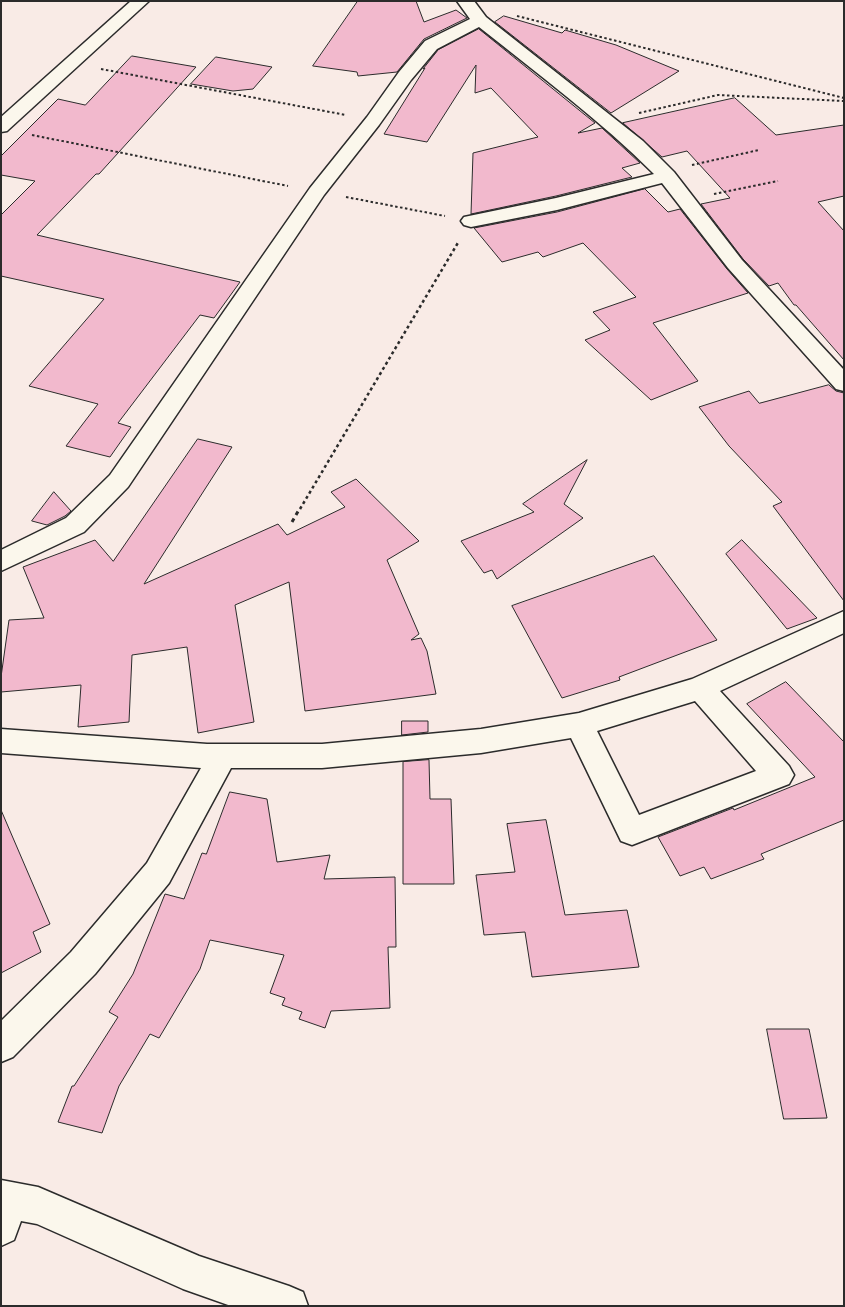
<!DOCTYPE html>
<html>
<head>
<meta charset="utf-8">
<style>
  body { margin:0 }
  #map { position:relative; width:845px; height:1307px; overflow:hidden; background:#f9ebe6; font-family:"Balsamiq Sans",sans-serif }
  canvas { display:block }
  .frame { position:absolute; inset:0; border:2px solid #2b2b2b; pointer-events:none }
</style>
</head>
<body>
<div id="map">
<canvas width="845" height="1307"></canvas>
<div class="frame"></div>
</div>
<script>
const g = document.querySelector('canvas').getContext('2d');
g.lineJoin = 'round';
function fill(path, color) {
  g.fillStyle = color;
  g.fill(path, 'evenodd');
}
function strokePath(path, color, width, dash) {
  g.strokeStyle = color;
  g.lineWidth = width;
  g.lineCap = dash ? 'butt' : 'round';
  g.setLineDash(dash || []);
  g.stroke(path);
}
const building = new Path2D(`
  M 358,1 L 416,1 L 424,22 L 456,10 L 467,18 L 424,39 L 397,72 L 358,76 L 357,72 L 313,66 Z
  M 504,16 L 562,33 L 565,30 L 616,45 L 679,71 L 611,113 L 495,22 Z
  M 479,29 L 595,123 L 578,133 L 602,128 L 640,163 L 622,168 L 632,177 L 556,196 L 471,214 L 473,153 L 538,137 L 491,88 L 475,93 L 476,65 L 427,142 L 384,134 L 425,68 L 423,69 L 438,50 Z
  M 132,56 L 196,67 L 99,174 L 96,174 L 37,235 L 240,282 L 214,318 L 200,315 L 118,423 L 131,427 L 110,457 L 66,446 L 98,404 L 29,386 L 104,299 L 1,276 L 1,215 L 35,181 L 1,175 L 1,156 L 58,99 L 85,105 Z
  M 216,57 L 272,67 L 253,89 L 233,91 L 191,84 Z
  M 735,98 L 776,135 L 844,125 L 844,196 L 818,202 L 844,231 L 844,360 L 796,305 L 794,305 L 778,283 L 769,286 L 743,259 L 701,204 L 730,198 L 687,151 L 662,157 L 623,123 Z
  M 645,189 L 668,212 L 680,209 L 727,269 L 748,293 L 653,323 L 698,381 L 651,400 L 585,340 L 610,330 L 593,312 L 636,297 L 583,243 L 543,257 L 538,252 L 502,262 L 474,228 L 557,212 Z
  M 829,385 L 836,391 L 844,393 L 844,601 L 773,506 L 782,502 L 729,446 L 699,407 L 749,391 L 759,403 Z
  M 198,439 L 232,447 L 144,584 L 278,524 L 287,535 L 345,507 L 331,492 L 356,479 L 419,541 L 387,560 L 419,634 L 411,640 L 421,638 L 427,651 L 436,694 L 305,711 L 289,582 L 235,605 L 254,722 L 198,733 L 187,647 L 132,655 L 129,722 L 78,727 L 81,685 L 1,692 L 1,677 L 9,620 L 44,618 L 23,567 L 95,540 L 113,561 Z
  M 587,460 L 564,504 L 583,518 L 497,579 L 492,570 L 484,573 L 461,541 L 534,512 L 523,504 Z
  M 54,492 L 71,511 L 65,516 L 47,525 L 32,521 Z
  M 742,540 L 817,618 L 787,629 L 726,554 Z
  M 654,556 L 717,640 L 619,677 L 620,680 L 562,698 L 512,606 Z
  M 786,682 L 844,742 L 844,820 L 761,854 L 764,859 L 711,879 L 704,867 L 680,876 L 658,837 L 733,808 L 734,810 L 815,777 L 747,704 Z
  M 402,721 L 428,721 L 428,732 L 402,735 Z
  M 429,760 L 430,799 L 451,799 L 454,884 L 403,884 L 403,762 Z
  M 230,792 L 267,799 L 277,862 L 330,855 L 324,879 L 395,877 L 396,947 L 388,947 L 390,1008 L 331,1011 L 325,1028 L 299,1019 L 302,1012 L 282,1005 L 285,998 L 270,993 L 284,955 L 210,940 L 200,969 L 159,1038 L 150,1034 L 119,1086 L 102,1133 L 58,1122 L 72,1086 L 74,1086 L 118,1017 L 109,1012 L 133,974 L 165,894 L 184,899 L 202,853 L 206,854 Z
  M 1,810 L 50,924 L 33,932 L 41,952 L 1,973 Z
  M 546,820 L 565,915 L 627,910 L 639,967 L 532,977 L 525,932 L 484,935 L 476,875 L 515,872 L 507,824 Z
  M 767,1029 L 809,1029 L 827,1118 L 784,1119 Z`);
fill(building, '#f2b9cd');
strokePath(building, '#2b2b2b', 1);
const minor = new Path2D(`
  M 457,1 L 474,1 L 486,17 L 643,141 L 674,172 L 742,260 L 844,370 L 844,391 L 836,389 L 728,268 L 662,183 L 557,210 L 471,227 L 464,225 L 461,221 L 464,217 L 556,198 L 654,174 C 600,120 538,74 479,27 L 437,49 L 411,80 L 379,125 L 324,195 L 128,487 L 84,532 L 1,571 L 1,550 L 66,518 L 110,475 L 310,188 L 367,117 L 399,72 L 425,41 L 470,19 Z
  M 844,611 L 844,633 L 720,691 L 789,766 L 794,775 L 789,784 L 632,845 L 621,841 L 571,738 L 481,753 L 322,768 L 231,768 L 169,883 L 95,974 L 13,1057 L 1,1062 L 1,1021 L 71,952 L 147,863 L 201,768 L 1,753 L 1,729 L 207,744 L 322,744 L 481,729 L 579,713 L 692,679 ZM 695,701 L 756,771 L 639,815 L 597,731 Z
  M 1,1180 L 38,1187 L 199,1256 L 289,1286 L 303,1292 L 308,1306 L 231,1306 L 183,1289 L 37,1224 L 21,1221 L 14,1240 L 1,1246 Z`);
const tertiary = new Path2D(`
  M 131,1 L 149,1 L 7,131 L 1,132 L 1,117 Z`);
strokePath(minor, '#2b2b2b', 3);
strokePath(tertiary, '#2b2b2b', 3);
strokePath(new Path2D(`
  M 517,16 L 844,98
  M 101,69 L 346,115
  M 639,113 L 718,95 L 844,101
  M 32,135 L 288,186
  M 692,165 L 759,150
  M 714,194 L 778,181
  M 346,197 L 445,216`), '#2b2b2b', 2, [2.5, 2.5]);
strokePath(new Path2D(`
  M 300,509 L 459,241`), '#2b2b2b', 2.5, [3, 3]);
strokePath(new Path2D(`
  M 292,522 L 300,508`), '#2b2b2b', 3, [4, 4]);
fill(minor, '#fbf7ec');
fill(tertiary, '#fbf7ec');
</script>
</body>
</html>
